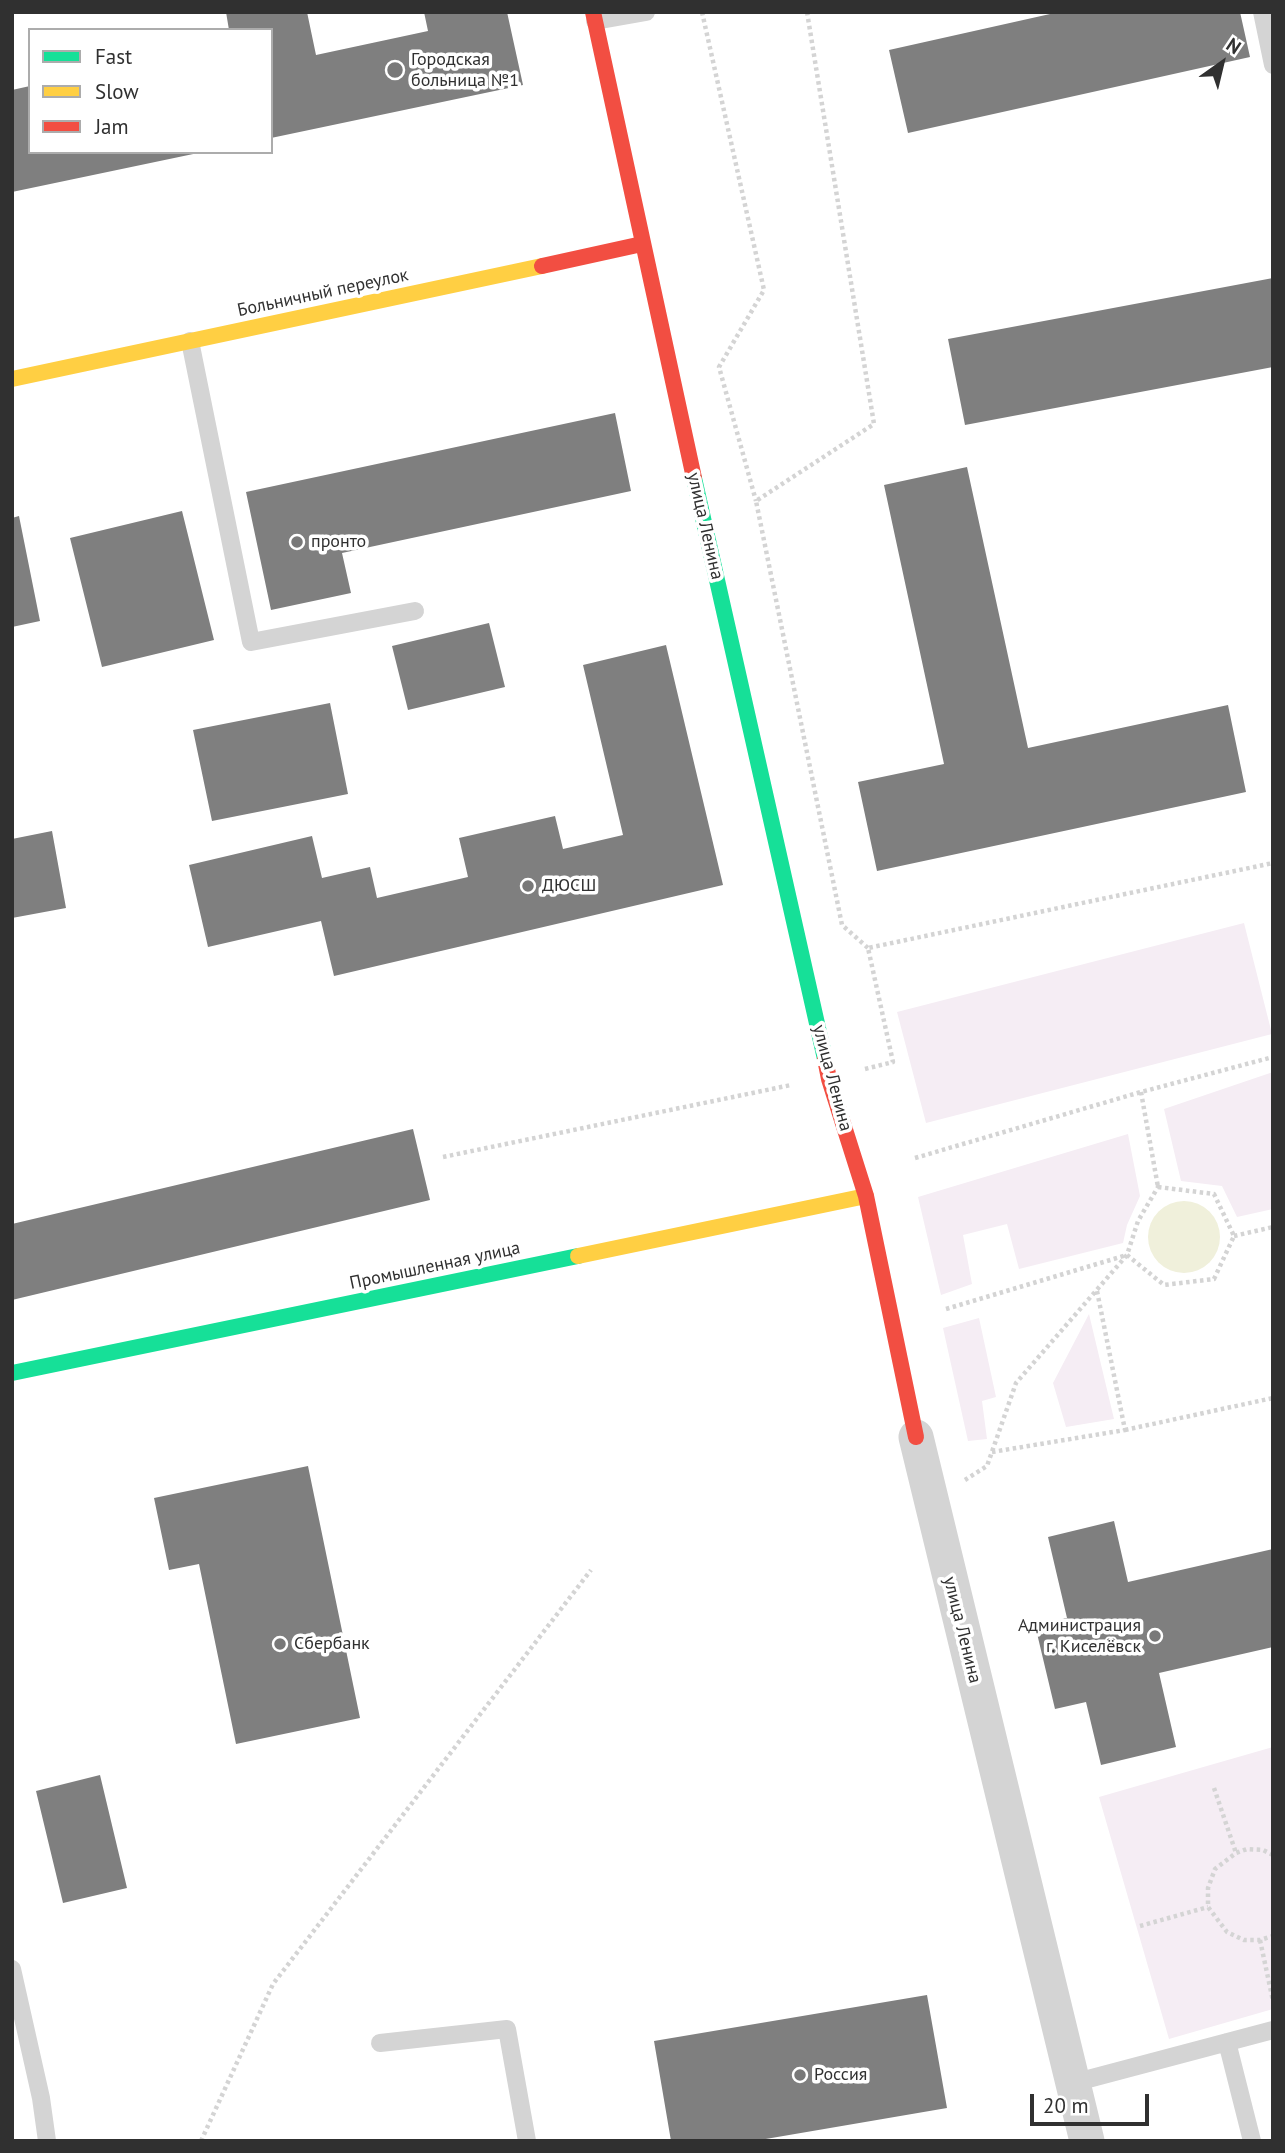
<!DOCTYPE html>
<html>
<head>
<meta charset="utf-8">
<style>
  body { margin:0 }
  #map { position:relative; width:1285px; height:2153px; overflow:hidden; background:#fff; font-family:"PT Sans",sans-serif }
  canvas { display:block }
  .frame { position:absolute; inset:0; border:14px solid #303030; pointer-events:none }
  .legend { position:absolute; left:28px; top:28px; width:245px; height:126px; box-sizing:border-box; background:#fff; border:2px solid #acacac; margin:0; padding:9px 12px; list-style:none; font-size:21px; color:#303030 }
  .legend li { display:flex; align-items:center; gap:14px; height:35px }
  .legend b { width:35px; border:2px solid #acacac }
  .north { position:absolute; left:1187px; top:28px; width:70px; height:70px; -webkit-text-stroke:5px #fff; paint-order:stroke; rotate:34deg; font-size:19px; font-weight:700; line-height:28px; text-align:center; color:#303030 }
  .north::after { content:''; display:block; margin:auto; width:24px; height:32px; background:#303030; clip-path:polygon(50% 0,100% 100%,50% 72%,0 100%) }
  .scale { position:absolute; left:1030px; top:2094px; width:119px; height:32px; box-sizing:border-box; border:4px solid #303030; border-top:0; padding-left:9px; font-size:21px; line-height:24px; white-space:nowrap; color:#303030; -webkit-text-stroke:5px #fff; paint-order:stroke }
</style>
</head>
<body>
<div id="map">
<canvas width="1285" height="2153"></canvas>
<div class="frame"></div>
<ul class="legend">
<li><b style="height:9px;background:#16e098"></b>Fast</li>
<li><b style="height:9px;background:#ffcf43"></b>Slow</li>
<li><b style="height:9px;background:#f24e42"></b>Jam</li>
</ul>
<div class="north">N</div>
<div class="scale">20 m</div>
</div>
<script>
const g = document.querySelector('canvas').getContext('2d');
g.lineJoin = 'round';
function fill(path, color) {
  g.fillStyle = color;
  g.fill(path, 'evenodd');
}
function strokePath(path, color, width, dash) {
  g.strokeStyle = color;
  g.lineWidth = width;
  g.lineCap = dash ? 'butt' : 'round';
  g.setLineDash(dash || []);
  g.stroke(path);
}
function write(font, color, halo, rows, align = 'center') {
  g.font = font + ' "PT Sans",sans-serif';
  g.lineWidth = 7;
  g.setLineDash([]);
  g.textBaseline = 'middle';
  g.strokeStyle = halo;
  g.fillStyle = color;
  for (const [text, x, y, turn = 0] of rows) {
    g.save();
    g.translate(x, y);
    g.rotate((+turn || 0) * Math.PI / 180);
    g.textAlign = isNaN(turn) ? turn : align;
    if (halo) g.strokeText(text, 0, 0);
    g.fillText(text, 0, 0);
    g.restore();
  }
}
fill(new Path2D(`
  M 1244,923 L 1272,1034 L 926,1123 L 897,1012 Z
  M 1273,1072 L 1273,1209 L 1237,1217 L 1222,1186 L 1181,1181 L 1164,1109 Z
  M 1128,1134 L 1140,1196 L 1127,1225 L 1123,1243 L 1019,1269 L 1007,1224 L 963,1235 L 972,1284 L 941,1295 L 918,1197 Z
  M 1089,1314 L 1114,1419 L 1066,1427 L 1053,1383 Z
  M 979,1318 L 996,1397 L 982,1401 L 987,1439 L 968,1441 L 943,1328 Z
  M 1273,1747 L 1273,2009 L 1169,2039 L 1099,1797 Z`), '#f5edf4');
fill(new Path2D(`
  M1148 1237a36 36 0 1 1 72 0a36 36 0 1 1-72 0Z`), '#f0f0db');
fill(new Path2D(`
  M 226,12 L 307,12 L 316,55 L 428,31 L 424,12 L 507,12 L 523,85 L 271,138 L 271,30 L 229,30 Z
  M 1059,12 L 1240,12 L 1250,57 L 908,133 L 889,50 Z
  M 30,86 L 30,152 L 198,153 L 12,192 L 12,90 Z
  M 1273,278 L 1273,367 L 965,425 L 948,339 Z
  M 615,413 L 631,491 L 342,553 L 351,593 L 271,610 L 246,492 Z
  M 967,467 L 1028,748 L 1228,705 L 1246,792 L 877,871 L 858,782 L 944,764 L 884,485 Z
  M 182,511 L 214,640 L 102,667 L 70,538 Z
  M 19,516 L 40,621 L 12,627 L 12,518 Z
  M 489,623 L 505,687 L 408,710 L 392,646 Z
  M 666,645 L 723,885 L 334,976 L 321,921 L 208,947 L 189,865 L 312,836 L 322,878 L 370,867 L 377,898 L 468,877 L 459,838 L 555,816 L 563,849 L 623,835 L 583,665 Z
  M 330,703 L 348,794 L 212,821 L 193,730 Z
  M 52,831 L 66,908 L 12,918 L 12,839 Z
  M 413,1129 L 430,1200 L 12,1300 L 12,1224 Z
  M 308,1466 L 360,1718 L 236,1744 L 199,1564 L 169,1570 L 154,1498 Z
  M 1114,1521 L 1128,1582 L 1273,1549 L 1273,1647 L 1159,1673 L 1176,1747 L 1101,1765 L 1086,1702 L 1055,1709 L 1035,1625 L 1067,1618 L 1048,1537 Z
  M 100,1775 L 127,1888 L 63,1903 L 36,1791 Z
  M 927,1995 L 947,2108 L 754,2141 L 671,2141 L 654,2041 Z`), '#7f7f7f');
strokePath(new Path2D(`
  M 702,12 L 764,290 L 719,367 L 756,501
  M 807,12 L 874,424 L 756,501 L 842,925 L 868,948
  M 865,1069 L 893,1062 L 868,948 L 1273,863
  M 1141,1092 L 1158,1187
  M 443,1157 L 791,1085
  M 915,1158 L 1141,1092 L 1273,1057
  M 1158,1187 L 1214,1194 L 1234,1236 L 1214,1279 L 1164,1285 L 1127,1255 L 1138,1221 Z
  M 1234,1236 L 1273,1227
  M 946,1309 L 1127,1255 L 1016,1383 L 987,1466 L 965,1480
  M 1125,1430 L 1273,1398
  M 992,1452 L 1125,1430 L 1097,1291
  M 1214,1788 L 1236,1853
  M 1273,1855 L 1263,1850 L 1247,1849 L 1236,1853 L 1215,1869 L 1208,1888 L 1208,1907 L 1227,1932 L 1244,1940 L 1260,1940 L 1273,1936
  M 1140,1926 L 1208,1907
  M 1260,1940 L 1273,2001
  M 201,2141 L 273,1984 L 591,1570`), '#d4d4d4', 4.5, [3.5, 3.5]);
strokePath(new Path2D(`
  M 1262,12 L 1273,65
  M 595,21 L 646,12
  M 190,341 L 251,642 L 415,611
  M 12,1969 L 41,2098 L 47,2141
  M 1227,2042 L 1252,2141
  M 380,2043 L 507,2029 L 527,2141
  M 1073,2083 L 1273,2030`), '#d4d4d4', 18);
strokePath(new Path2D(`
  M 916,1437 L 1087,2141`), '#d4d4d4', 35);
strokePath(new Path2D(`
  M 694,478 L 825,1059
  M 12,1373 L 578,1256`), '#16e098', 16);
strokePath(new Path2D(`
  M 12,379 L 542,266
  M 578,1256 L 866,1196`), '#ffcf43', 16);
strokePath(new Path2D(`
  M 593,12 L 694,478
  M 542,266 L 642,244
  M 825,1059 L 829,1079 L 866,1196 L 916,1437`), '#f24e42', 16);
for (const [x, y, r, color] of [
  [395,70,9,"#787878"],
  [297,542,7,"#787878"],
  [528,886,7,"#787878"],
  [1155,1636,7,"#787878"],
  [280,1644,7,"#787878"],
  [800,2075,7,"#787878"]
]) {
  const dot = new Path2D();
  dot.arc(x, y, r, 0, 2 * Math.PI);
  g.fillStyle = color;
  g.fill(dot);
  strokePath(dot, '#fff', 2.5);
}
write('18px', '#303030', '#fff', [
  ["Городская",411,60],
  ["больница №1",411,81],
  ["пронто",311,542],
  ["ДЮСШ",542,886],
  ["Администрация",1141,1626,"right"],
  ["г. Киселёвск",1141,1647,"right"],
  ["Сбербанк",294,1644],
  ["Россия",814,2075]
], 'left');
write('18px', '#303030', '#fff', [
  ["Больничный переулок",323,293,-12],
  ["улица Ленина",705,526,77],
  ["улица Ленина",832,1078,75],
  ["Промышленная улица",435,1266,-12],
  ["улица Ленина",962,1630,76]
]);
</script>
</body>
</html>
